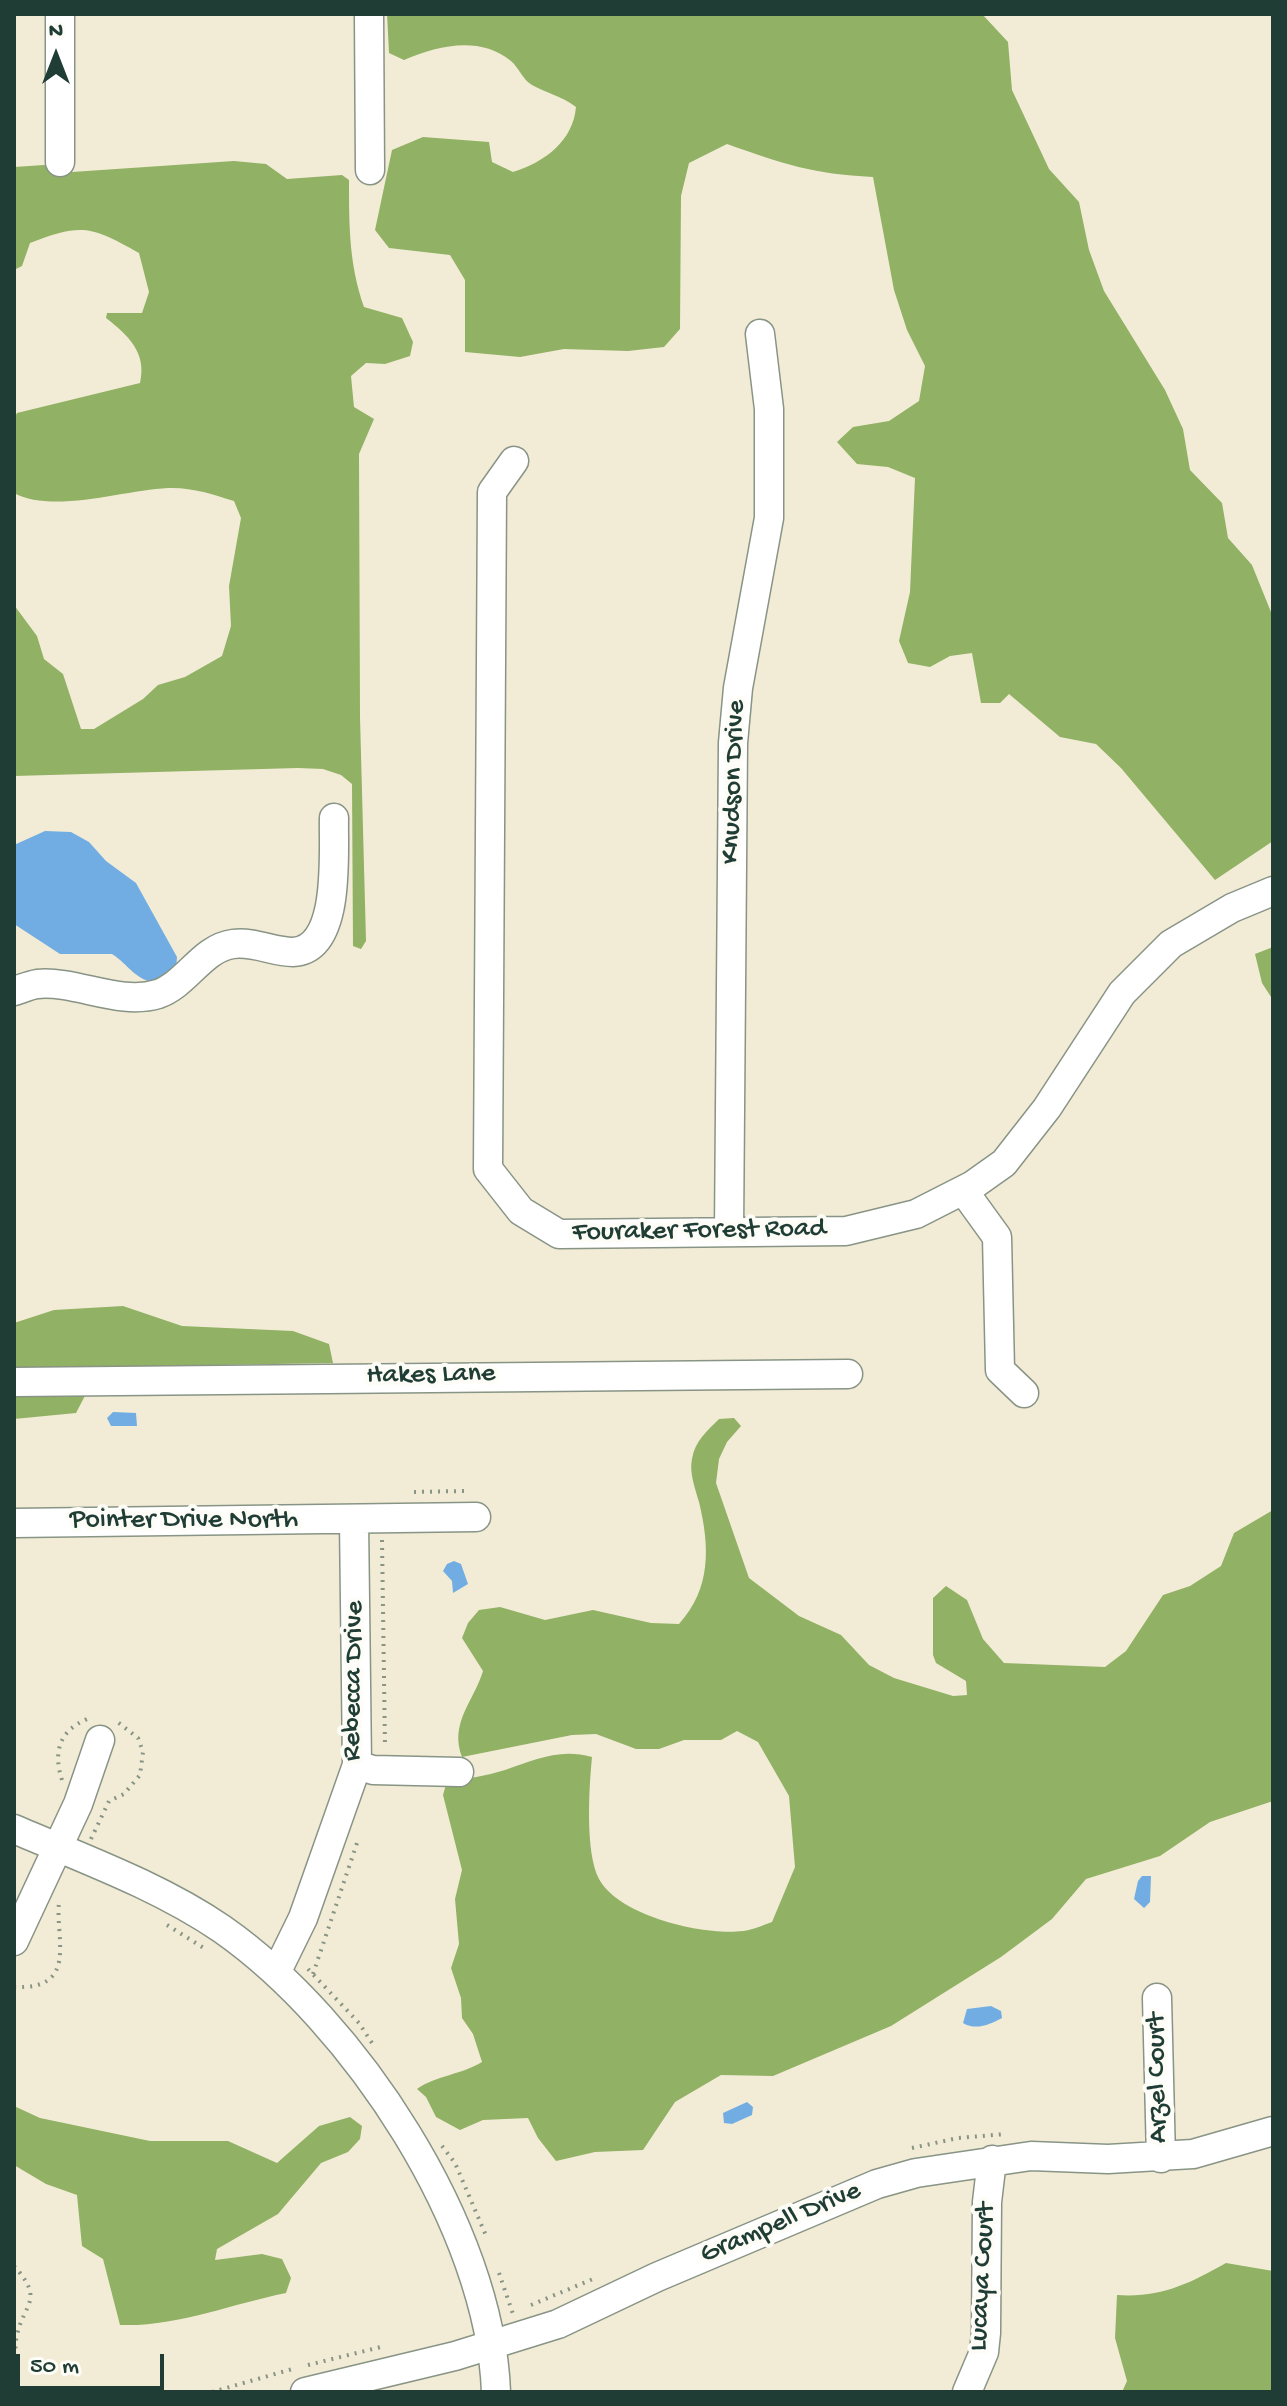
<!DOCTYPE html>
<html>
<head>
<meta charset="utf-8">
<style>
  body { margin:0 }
  #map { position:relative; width:1287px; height:2406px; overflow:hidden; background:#f2ecd6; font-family:"Gochi Hand",sans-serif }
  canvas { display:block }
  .frame { position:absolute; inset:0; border:16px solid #1f3d34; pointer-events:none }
  .north { position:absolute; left:16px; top:16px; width:80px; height:80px; -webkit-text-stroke:6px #fdfcf7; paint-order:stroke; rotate:0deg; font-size:22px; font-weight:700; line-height:32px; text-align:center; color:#1f3d34 }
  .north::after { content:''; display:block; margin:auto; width:28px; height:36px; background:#1f3d34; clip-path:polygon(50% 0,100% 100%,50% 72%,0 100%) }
  .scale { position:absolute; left:16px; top:2354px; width:148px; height:36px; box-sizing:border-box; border:4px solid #1f3d34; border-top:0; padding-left:10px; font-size:24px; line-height:28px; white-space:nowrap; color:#1f3d34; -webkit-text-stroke:6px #fdfcf7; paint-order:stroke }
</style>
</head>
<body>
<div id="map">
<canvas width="1287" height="2406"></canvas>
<div class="frame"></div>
<div class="north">N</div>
<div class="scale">50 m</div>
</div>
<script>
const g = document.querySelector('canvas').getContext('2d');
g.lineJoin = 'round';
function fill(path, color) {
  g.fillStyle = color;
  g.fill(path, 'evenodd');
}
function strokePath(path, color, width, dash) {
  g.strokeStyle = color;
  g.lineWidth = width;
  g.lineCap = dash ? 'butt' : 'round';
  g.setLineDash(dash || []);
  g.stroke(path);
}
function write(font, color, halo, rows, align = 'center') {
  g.font = font + ' "Gochi Hand",sans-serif';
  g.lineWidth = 8;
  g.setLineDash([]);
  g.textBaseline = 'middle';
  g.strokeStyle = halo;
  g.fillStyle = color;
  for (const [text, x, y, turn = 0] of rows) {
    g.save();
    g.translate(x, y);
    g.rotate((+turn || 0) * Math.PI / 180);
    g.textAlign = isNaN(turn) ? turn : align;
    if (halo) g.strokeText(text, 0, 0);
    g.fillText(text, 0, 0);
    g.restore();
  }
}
fill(new Path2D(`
  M 387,14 L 982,14 L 1008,42 L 1012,90 L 1049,169 L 1079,202 L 1089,250 L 1104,291 L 1165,390 L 1183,429 L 1190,470 L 1222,503 L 1228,538 L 1252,565 L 1273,617 L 1273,841 L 1215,880 L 1121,768 L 1096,744 L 1060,737 L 1009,694 L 1000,703 L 981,703 L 972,653 L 950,656 L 930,667 L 908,663 L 899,641 L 910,592 L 915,478 L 888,467 L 857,464 L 837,442 L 853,427 L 889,421 L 919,401 L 925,366 L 907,330 L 894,290 L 873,177 C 812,174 784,164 727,144 L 689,163 L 681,196 L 680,329 L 664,347 L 628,351 L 564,349 L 520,357 L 465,352 L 465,280 L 450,255 L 389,248 L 375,230 L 392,150 L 423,137 L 489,142 L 492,162 L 513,172 C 545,162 573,141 576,107 C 560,95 548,94 532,85 C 523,80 519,68 511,61 C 480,36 439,45 404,60 L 389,53 Z
  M 234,161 L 266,164 L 287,179 L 342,175 L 349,180 C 349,226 349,264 364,307 L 402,318 L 413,342 L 410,356 L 385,364 L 366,363 L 351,376 L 354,407 L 374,419 L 359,454 L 360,717 L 366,941 L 361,949 L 353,946 L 352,784 L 341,775 L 323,769 L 298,768 L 14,776 L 14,605 L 37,636 L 44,659 L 63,674 L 81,729 L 94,729 L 143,699 L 158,685 L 185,677 L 222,656 L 231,626 L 229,586 L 241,518 L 234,501 C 212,494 191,487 168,488 C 124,490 53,514 14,493 L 14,419 L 17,413 L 140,383 C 147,353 129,336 106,318 L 107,313 L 142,313 L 149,292 L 139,253 C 91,226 82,223 30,243 L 22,266 L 14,270 L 14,167 L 44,165 L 72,172 Z
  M 1273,947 L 1273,1000 L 1262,983 L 1255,954 Z
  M 123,1306 L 182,1326 L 293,1331 L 329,1344 L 333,1363 L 100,1367 L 76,1413 L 14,1419 L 14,1323 L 54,1310 Z
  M 734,1418 L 741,1426 L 727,1442 L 719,1459 L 716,1483 L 749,1578 L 799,1616 L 841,1635 L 869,1665 L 894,1678 L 953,1696 L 967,1695 L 966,1681 L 936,1663 L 933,1655 L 933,1598 L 946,1586 L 967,1600 L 983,1639 L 1004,1663 L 1105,1667 L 1126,1651 L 1163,1595 L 1190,1586 L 1221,1566 L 1234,1533 L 1273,1510 L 1273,1801 L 1210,1822 L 1160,1856 L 1086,1879 L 1052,1919 L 1001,1957 L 891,2026 L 773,2076 L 721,2075 L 675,2102 L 643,2150 L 595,2152 L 556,2161 L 538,2138 L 528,2118 L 483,2120 L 460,2130 L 436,2117 L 426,2097 L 417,2089 C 437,2075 461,2075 482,2062 L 473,2034 L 462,2018 L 461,1998 L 451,1968 L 459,1944 L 455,1899 L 462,1870 L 443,1795 L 447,1781 C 467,1779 486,1776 505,1770 C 535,1760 559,1748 592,1757 C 589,1788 585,1852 599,1879 C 619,1916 703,1936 743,1931 C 753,1930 763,1925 772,1922 L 795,1867 L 789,1796 L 758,1742 L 737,1731 L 721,1740 L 684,1740 L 659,1749 L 636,1749 L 596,1734 L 572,1735 L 462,1757 C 449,1723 474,1701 483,1671 L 462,1638 L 468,1623 L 479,1610 L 500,1607 L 545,1620 L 593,1610 L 651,1623 L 679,1624 C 711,1589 710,1547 699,1502 C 695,1488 689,1472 692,1459 C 695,1441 707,1431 719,1419 Z
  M 14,2106 L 40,2118 L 150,2141 L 228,2141 L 277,2163 L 319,2126 L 350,2117 L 362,2126 L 360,2139 L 348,2152 L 321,2163 L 278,2214 L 217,2249 L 215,2260 L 262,2254 L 282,2259 L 291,2278 L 286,2293 C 231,2304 177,2327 120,2325 L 103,2259 L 82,2246 L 77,2195 L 46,2184 L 14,2165 Z
  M 1226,2263 L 1273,2271 L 1273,2392 L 1122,2392 L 1127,2381 L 1115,2338 L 1117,2295 C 1160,2298 1189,2284 1226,2263 Z`), '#91b164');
fill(new Path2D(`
  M 45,831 L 71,832 L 89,842 L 106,861 L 136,883 L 177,957 L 176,971 L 155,983 C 133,978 129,965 112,954 L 60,954 L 14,924 L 14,845 Z
  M 113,1412 L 136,1413 L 137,1426 L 111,1426 L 107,1418 Z
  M 454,1561 L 461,1564 L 468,1584 L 453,1593 L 452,1581 L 443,1571 L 447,1564 Z
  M 1142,1876 L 1151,1876 L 1150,1902 L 1144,1908 L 1134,1899 L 1138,1881 Z
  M 991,2006 L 1001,2011 L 1002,2018 C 991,2024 976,2031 963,2023 L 967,2009 Z
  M 747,2102 L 753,2107 L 752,2115 L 732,2124 L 724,2123 L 723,2113 Z`), '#71ade2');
const minor = new Path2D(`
  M 60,14 L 60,162
  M 369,14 L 370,170
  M 514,461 L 492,492 L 488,1169 L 521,1211 L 559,1234 L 846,1231 L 916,1214 L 973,1185 L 1004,1163 L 1047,1108 L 1122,993 L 1171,944 L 1232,908 L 1273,891
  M 14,991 C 21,989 30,985 37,984 C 76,980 119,1006 158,994 C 187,984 202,948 233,944 C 254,941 273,952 293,952 C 342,950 333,851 334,818
  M 963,1190 L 997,1237 L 1000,1370 L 1024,1393
  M 729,1232 L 733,743 L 738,688 L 769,518 L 769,409 L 760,334
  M 14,1382 L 848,1374
  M 14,1523 L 476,1517
  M 357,1765 L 373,1770 L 459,1772
  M 14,1829 C 84,1859 159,1886 222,1929 C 355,2022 490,2227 496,2392
  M 14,1941 L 78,1804 L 100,1740
  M 277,1971 L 303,1918 L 357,1765 L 354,1520
  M 1157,1998 L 1161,2158
  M 305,2392 L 455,2356 L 558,2324 L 657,2277 L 877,2184 L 916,2173 L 1031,2156 L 1108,2159 L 1193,2154 L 1273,2131
  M 967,2392 L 984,2352 L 986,2333 L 987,2202 L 992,2160`);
strokePath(minor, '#889485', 31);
strokePath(new Path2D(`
  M 414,1492 L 465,1491 L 465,1495
  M 382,1540 L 385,1747
  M 62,1780 C 53,1752 59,1731 87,1719
  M 91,1839 L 109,1801 L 124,1794 L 140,1775 L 143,1752 L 138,1738 L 115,1720
  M 167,1925 L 207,1950
  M 308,1969 L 359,2023 L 372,2043
  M 313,1974 L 357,1843
  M 14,1987 C 79,1990 55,1939 59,1903
  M 442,2146 L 455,2163 L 487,2238
  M 912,2148 L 958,2138 L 1006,2134
  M 14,2266 C 45,2300 24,2303 17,2335 C 13,2352 18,2374 19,2392
  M 499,2273 L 513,2314
  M 531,2305 L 593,2279
  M 308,2365 L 385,2346
  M 212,2392 L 296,2368`), '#889485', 4, [2, 6]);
strokePath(minor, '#fff', 28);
write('28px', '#1f3d34', '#fdfcf7', [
  ["Knudson Drive",735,782,-88],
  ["Fouraker Forest Road",699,1232,-1],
  ["Hakes Lane",431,1376,-1],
  ["Pointer Drive North",184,1522],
  ["Rebecca Drive",355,1681,-89],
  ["Arzel Court",1159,2078,-91],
  ["Grampell Drive",781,2224,-23],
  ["Lucaya Court",984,2277,-87]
]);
</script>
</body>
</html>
